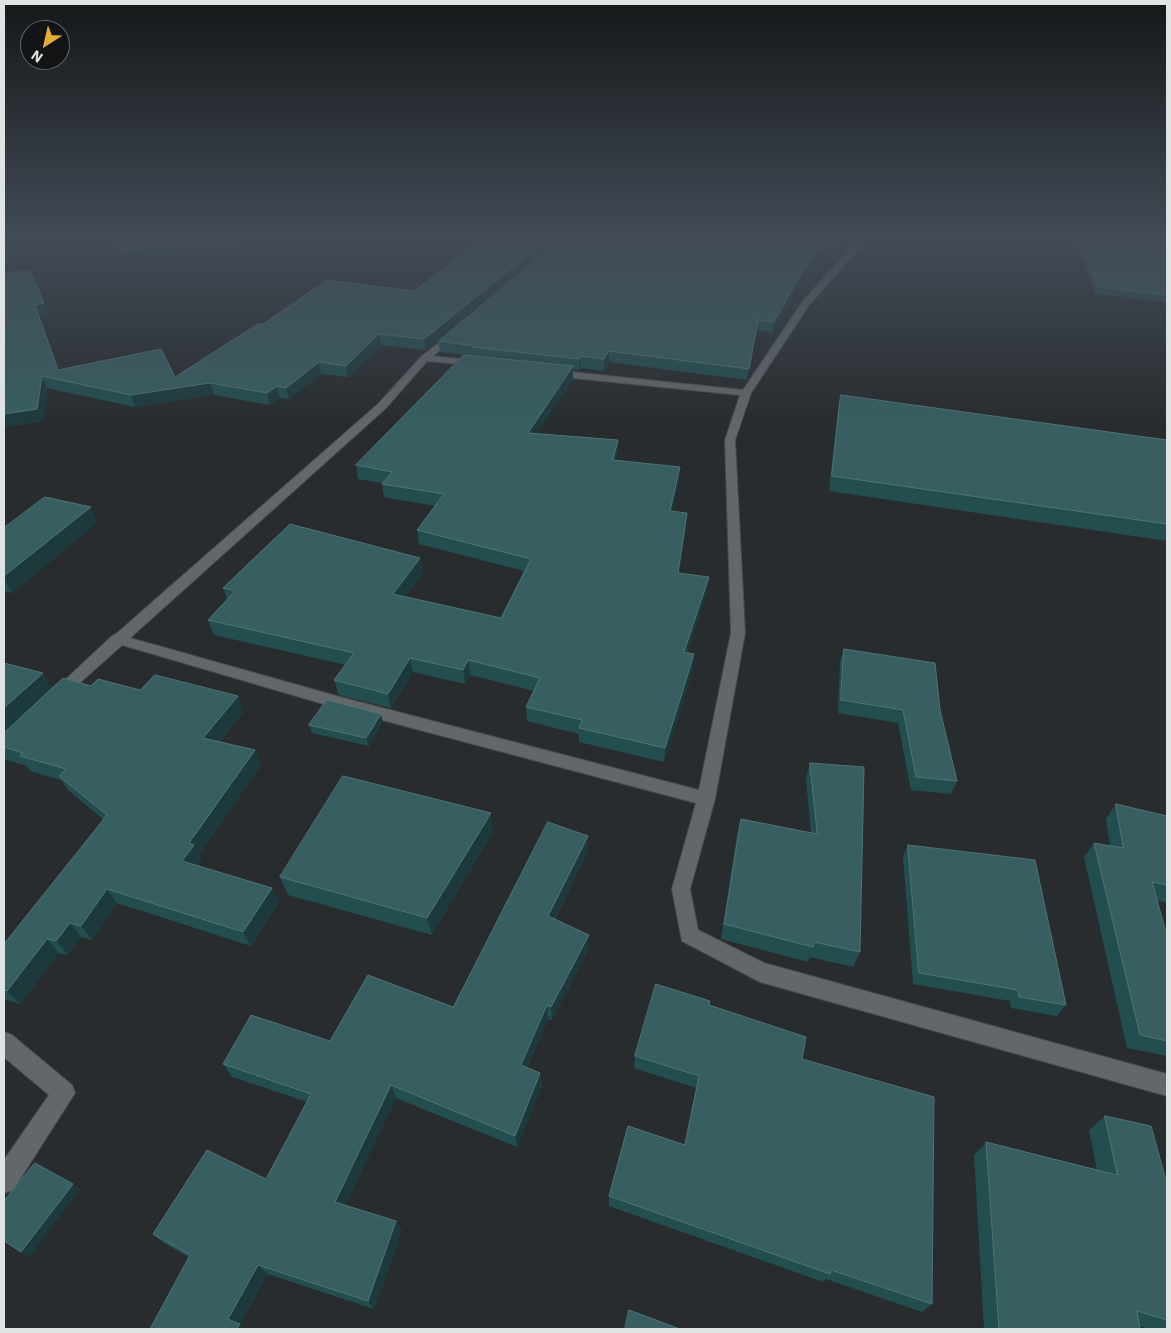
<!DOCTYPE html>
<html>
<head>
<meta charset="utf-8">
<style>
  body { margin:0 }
  #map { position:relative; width:1171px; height:1333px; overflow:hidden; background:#282c2e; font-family:"IBM Plex Sans",sans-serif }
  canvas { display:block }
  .frame { position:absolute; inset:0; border:5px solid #e0e3e4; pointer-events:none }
  .north { position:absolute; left:20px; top:20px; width:50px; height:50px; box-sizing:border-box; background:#121415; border:1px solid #646768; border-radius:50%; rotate:215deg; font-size:14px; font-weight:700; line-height:20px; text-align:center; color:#e0e3e4 }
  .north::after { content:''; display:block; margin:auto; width:18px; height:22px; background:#e4ad35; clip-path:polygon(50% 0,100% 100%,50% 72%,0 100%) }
</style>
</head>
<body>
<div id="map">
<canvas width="1171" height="1333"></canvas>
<div class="frame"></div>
<div class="north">N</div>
</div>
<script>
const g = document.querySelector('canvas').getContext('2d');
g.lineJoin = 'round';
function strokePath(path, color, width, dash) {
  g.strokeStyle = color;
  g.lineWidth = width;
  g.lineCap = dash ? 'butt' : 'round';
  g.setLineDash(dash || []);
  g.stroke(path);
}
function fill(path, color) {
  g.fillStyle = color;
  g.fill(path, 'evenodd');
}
const minor = new Path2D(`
  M 857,241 L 866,241 L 809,305 L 751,393 L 735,440 L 745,633 L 715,799 L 690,889 L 698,930 L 764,963 L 1167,1074 L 1167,1096 L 760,982 L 682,941 L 672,889 L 696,803 L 344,710 L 122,645 L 63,698 L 53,698 L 50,694 L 112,636 L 116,634 L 378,404 L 422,356 L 455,330 L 460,333 L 458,335 L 433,356 L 476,361 L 479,362 L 479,366 L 427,361 L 386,408 L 130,638 L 344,698 L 699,790 L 731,633 L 725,440 L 740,395 L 553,376 L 548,373 L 553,370 L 743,390 L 803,301 Z
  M 4,1032 L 12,1035 L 72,1085 L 75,1093 L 13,1190 L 4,1193 L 4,1160 L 49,1095 L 4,1057 Z`);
strokePath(minor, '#464a4c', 2);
fill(minor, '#626769');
fill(new Path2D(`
  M 115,241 L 241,241 L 242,244 L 124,262 Z
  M 480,241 L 557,241 L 426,350 L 381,345 L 348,377 L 321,374 L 289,399 L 280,398 L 270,405 L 214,395 L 135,407 L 47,388 L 43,421 L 4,427 L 4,274 L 49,314 L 39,316 L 59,370 L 175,377 L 263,324 L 414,291 Z
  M 559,241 L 847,241 L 807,269 L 772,333 L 757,330 L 747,380 L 609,362 L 604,371 L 581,368 L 579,370 L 573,369 L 573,379 L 537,433 L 618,440 L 618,453 L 616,460 L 679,481 L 672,511 L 686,527 L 679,573 L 707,591 L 687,653 L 693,669 L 664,762 L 579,742 L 579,734 L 527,721 L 526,707 L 534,691 L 470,675 L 465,684 L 413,672 L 391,708 L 339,695 L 334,680 L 346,665 L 214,635 L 208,620 L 227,599 L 223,588 L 423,573 L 405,597 L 501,618 L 524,571 L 419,544 L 417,530 L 435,506 L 384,497 L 382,483 L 358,479 L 356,465 L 463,355 L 440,352 L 439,341 Z
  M 1075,241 L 1167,241 L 1167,302 L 1096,294 Z
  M 841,395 L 1167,440 L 1167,541 L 829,491 L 838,409 Z
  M 98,522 L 12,593 L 4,591 L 4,528 Z
  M 844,649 L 940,710 L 957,781 L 951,794 L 911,790 L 898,723 L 838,713 L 840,662 Z
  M 4,663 L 52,688 L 91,686 L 140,690 L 244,711 L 219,742 L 255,750 L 261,765 L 199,855 L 202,859 L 197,865 L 272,888 L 279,902 L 251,946 L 117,903 L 92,940 L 81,937 L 68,955 L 59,953 L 20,1004 L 4,999 L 4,944 L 104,820 L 69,791 L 61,780 L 30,771 L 27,766 L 4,759 Z
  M 383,722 L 369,746 L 312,733 L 309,725 Z
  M 810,763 L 860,952 L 853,967 L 810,957 L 808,962 L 721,939 L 737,834 L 741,819 L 811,833 L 806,778 Z
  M 1116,804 L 1167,816 L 1167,903 L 1157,900 L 1167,936 L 1167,1056 L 1127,1048 L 1084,857 L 1094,843 L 1110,846 L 1106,819 Z
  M 493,831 L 432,935 L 288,895 L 280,877 Z
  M 588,836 L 588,851 L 555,919 L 588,950 L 552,1020 L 548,1019 L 527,1068 L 540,1073 L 542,1086 L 517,1147 L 396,1098 L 345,1205 L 396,1221 L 402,1231 L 374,1309 L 268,1274 L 240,1324 L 150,1329 L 189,1257 L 165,1244 L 153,1234 L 266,1179 L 307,1102 L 232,1077 L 223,1064 L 330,1041 L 453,1007 Z
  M 908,845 L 1066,1005 L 1057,1016 L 1011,1008 L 1010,1001 L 913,984 L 903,857 Z
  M 709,1005 L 802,1059 L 932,1304 L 922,1312 L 826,1279 L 823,1282 L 609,1206 L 609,1196 L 684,1145 L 696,1088 L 634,1068 L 635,1056 Z
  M 1105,1116 L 1167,1184 L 1167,1329 L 1150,1329 L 1139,1326 L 1140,1329 L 984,1329 L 974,1155 L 986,1142 L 1097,1170 L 1089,1130 Z`), '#224e50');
fill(new Path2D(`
  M 195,241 L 241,241 L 242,244 L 124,262 L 121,253 Z
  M 545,241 L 557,241 L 426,350 L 424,339 Z
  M 835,241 L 847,241 L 807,269 L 772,333 L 774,322 L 809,259 Z
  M 44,303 L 49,314 L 39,316 L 63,381 L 58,370 L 35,305 Z
  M 758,320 L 757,330 L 747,380 L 749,369 Z
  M 379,334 L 381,345 L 348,377 L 346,366 Z
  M 609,351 L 609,362 L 604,371 L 604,359 Z
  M 581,356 L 581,368 L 579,370 L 579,359 Z
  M 319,362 L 321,374 L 289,399 L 286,388 Z
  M 573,366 L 573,379 L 529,446 L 528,433 Z
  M 42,376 L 47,388 L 43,421 L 4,427 L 4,414 Z
  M 210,383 L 214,395 L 135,407 L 131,395 Z
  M 277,386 L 280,398 L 270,405 L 267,393 Z
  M 618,440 L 618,453 L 613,473 L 613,460 Z
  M 680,467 L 679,481 L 669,525 L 670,511 Z
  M 91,507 L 98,522 L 12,593 L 4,579 L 4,576 Z
  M 687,513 L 686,527 L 677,587 L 678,573 Z
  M 420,558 L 423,573 L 396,609 L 393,594 Z
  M 709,577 L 707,591 L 682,667 L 684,652 Z
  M 694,654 L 693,669 L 664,762 L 665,748 Z
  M 410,658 L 413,672 L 391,708 L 388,694 Z
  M 468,660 L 470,675 L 465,684 L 463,670 Z
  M 43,673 L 52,688 L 4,733 L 4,708 Z
  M 238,696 L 244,711 L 209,753 L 203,738 Z
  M 381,714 L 383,722 L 369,746 L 366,738 Z
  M 255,750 L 261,765 L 199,855 L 202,859 L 190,875 L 182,861 L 189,843 Z
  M 491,813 L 493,831 L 432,935 L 427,918 Z
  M 588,836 L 588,851 L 549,930 L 548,916 Z
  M 272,888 L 279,902 L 251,946 L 243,932 Z
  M 107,889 L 117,903 L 92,940 L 81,926 Z
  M 70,923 L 81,937 L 68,955 L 56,941 Z
  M 589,935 L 588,950 L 552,1020 L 551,1007 Z
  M 47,939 L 59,953 L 20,1004 L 7,991 Z
  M 547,1005 L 548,1019 L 522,1078 L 521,1065 Z
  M 540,1073 L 542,1086 L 517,1147 L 515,1136 Z
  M 391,1085 L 396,1098 L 342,1212 L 335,1202 Z
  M 73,1184 L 80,1189 L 30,1257 L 21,1252 Z
  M 396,1221 L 402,1231 L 374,1309 L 368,1301 Z
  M 258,1265 L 268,1274 L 240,1324 L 247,1329 L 237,1329 L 228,1319 Z`), '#1c3a3c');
const building = new Path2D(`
  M 116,241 L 195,241 L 121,253 Z
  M 480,241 L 545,241 L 424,339 L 379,334 L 346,366 L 319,362 L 286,388 L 277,386 L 267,393 L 210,383 L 131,395 L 42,376 L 37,409 L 4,414 L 4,274 L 30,270 L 44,303 L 35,305 L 58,370 L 161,349 L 175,377 L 258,324 L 263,324 L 327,280 L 414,291 Z
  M 559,241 L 835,241 L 809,259 L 774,322 L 758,320 L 749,369 L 609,351 L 604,359 L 581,356 L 579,359 L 472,347 L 474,346 L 439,341 Z
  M 1080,241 L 1167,241 L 1167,295 L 1098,287 Z
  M 464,355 L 573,366 L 528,433 L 618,440 L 613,460 L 680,467 L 670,511 L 687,513 L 678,573 L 709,577 L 684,652 L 694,654 L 665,748 L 579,728 L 582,720 L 526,707 L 540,678 L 468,660 L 463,670 L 410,658 L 388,694 L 334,680 L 354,653 L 208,620 L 235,591 L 223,588 L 290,524 L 420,558 L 393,594 L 501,618 L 531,559 L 417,530 L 444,494 L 382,484 L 392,472 L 356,465 Z
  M 841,395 L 1167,440 L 1167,524 L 832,476 Z
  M 45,497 L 91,507 L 4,576 L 4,528 Z
  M 844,649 L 935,663 L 940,710 L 957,781 L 916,777 L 903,710 L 841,700 Z
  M 4,663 L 43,673 L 4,708 Z
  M 155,675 L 238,696 L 203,738 L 255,750 L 189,843 L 194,845 L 182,861 L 272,888 L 243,932 L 107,889 L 81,926 L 70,923 L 56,941 L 47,939 L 7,991 L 4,990 L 4,944 L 107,815 L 59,776 L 66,769 L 20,756 L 23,753 L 4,747 L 4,733 L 63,678 L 91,686 L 98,679 L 140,690 Z
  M 327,700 L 381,714 L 366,738 L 309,725 Z
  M 810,763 L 864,767 L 860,952 L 814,942 L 813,947 L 724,924 L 741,819 L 817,834 Z
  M 343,776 L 491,813 L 427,918 L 280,877 Z
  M 1116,804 L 1167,816 L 1167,885 L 1152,882 L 1167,936 L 1167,1041 L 1140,1035 L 1094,843 L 1123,848 Z
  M 548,822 L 588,836 L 548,916 L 589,935 L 551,1007 L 547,1005 L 521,1065 L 540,1073 L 515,1136 L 391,1085 L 335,1202 L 396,1221 L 368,1301 L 258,1265 L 228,1319 L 240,1324 L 237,1329 L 150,1329 L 190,1255 L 153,1234 L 207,1150 L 266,1179 L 311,1094 L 223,1064 L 251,1015 L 330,1041 L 368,975 L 453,1007 Z
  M 908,845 L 1035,860 L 1066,1005 L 1019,997 L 1018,990 L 919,973 Z
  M 656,984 L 710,1001 L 709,1005 L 806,1037 L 802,1059 L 934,1097 L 932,1304 L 831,1270 L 830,1274 L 609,1196 L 628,1126 L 685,1145 L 699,1076 L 635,1056 Z
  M 1105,1116 L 1151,1126 L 1167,1184 L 1167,1320 L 1137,1311 L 1140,1329 L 999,1329 L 986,1142 L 1117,1175 Z
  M 35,1163 L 73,1184 L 21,1252 L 4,1241 L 4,1201 Z
  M 629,1310 L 680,1329 L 625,1329 Z`);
fill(building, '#375e60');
strokePath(building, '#517375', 1);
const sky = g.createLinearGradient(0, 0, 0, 428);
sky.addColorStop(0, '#161819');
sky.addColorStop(0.56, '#424b57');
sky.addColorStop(1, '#424b5700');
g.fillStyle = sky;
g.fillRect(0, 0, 1171, 428);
</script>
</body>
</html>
